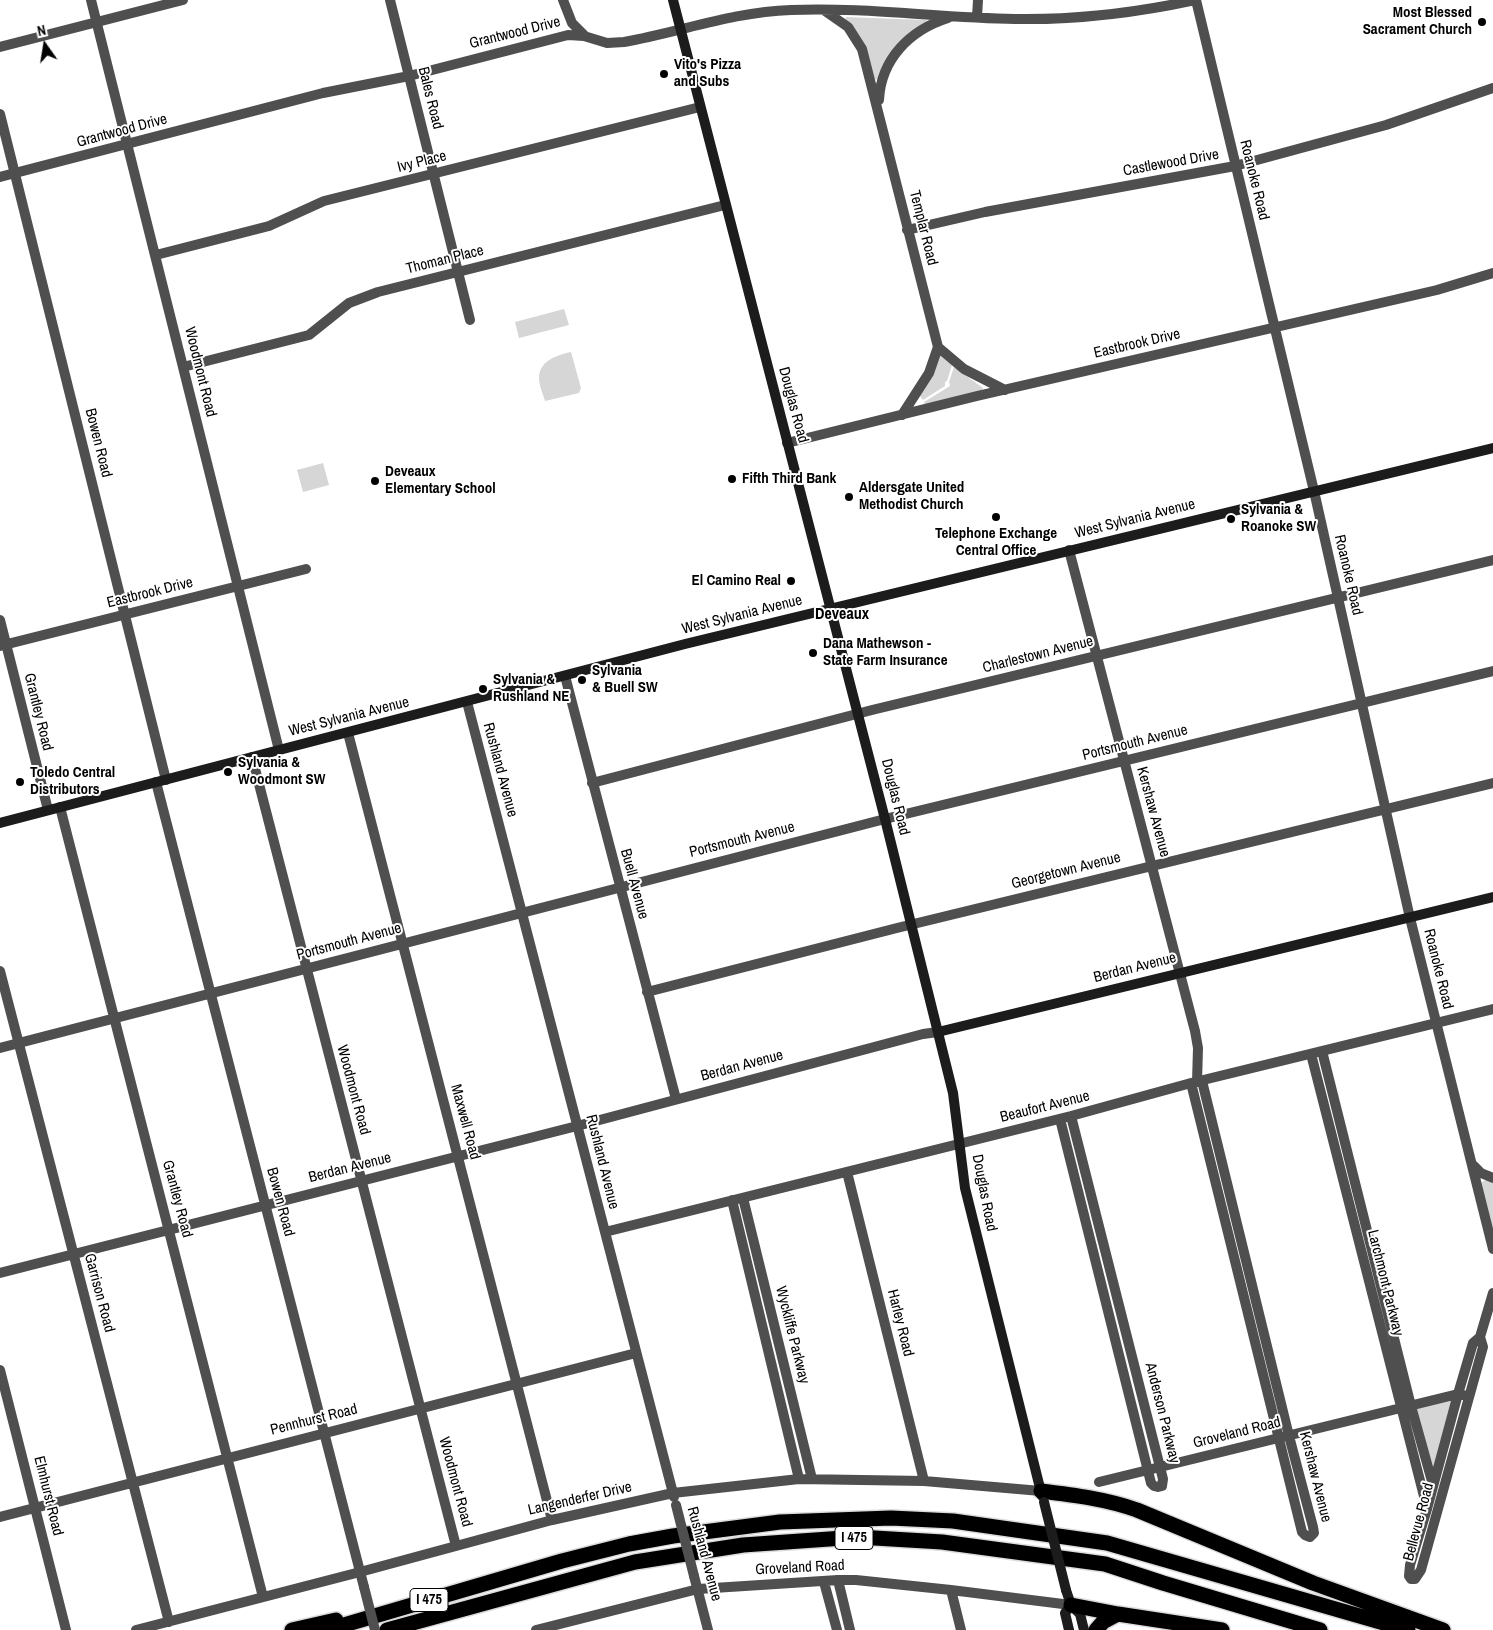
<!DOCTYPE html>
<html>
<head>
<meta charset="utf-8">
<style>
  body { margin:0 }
  #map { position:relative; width:1493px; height:1630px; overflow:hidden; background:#fff; font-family:"Archivo Narrow",sans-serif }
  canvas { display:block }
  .north { position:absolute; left:20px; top:20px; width:50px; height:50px; -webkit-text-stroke:4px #fff; paint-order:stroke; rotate:347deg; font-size:14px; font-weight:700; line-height:20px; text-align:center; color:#000 }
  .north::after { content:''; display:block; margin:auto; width:18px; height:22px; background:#000; clip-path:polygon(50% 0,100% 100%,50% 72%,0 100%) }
</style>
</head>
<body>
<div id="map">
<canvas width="1493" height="1630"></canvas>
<div class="north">N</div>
</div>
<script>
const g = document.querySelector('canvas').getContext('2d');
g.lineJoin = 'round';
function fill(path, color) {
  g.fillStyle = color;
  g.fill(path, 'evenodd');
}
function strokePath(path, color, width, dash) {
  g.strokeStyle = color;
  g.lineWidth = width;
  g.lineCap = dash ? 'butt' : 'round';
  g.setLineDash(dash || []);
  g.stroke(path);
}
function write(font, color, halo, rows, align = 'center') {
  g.font = font + ' "Archivo Narrow",sans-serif';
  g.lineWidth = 4;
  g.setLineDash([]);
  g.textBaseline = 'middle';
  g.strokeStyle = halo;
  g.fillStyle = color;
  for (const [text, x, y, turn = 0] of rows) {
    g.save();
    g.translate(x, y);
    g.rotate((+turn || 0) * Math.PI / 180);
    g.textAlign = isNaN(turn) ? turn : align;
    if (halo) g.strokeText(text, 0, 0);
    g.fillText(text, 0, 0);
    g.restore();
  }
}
fill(new Path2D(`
  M 846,17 L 926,20 L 928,22 L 878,80 L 874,79 C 869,56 864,36 845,20 Z
  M 564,309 L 569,325 L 519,338 L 515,322 Z
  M 571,352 L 581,388 L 579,393 L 545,401 C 543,394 539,385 539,378 C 539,361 557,355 571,352 Z
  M 939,353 L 952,365 L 947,381 L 945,382 L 945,386 L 923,400 L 920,396 Z
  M 954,367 L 983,388 L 981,392 L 925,405 L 924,402 L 950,386 L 949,382 Z
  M 323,463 L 329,485 L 303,492 L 297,470 Z
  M 1487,1179 L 1493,1181 L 1493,1233 L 1481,1186 L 1482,1182 Z
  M 1455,1396 L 1434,1469 L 1414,1407 Z`), '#d6d6d6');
const highway = new Path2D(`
  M 1041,1491 C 1074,1495 1106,1499 1137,1510 L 1313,1583 L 1443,1630
  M 1071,1605 L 1118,1614 L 1222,1630
  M 292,1630 L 336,1620
  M 327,1630 L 562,1561 L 629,1544 L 673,1536 L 780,1522 L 891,1518 L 953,1521 L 1107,1543 L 1408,1630
  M 387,1630 L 635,1562 L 743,1545 L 858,1537 L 942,1542 L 1105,1564 L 1163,1583 L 1320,1630
  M 1096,1630 L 1103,1622 L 1118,1614`);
strokePath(highway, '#dbdbdb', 18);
strokePath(new Path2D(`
  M 91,0 L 279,750
  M 390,0 L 470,320
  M 563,0 L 572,23 L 584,35
  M 1196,0 L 1314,491 L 1410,918 L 1493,1249
  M 825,11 L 848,27 L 862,49 L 938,347 L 929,373 L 902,415
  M 977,17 L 978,0
  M 0,47 L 183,0
  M 879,100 C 881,59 910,30 948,18
  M 0,114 L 166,780
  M 0,177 L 323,93 L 409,76 L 568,35 L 584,36 L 607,43 L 624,42 C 681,32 732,12 791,10 C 866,7 940,18 1015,19 C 1076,20 1135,13 1195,0
  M 907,230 L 985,212 L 1235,166 L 1386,125 L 1493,88
  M 156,255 L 269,226 L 324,201 L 700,107
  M 938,347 L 964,369 L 1005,390
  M 183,367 L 309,335 L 349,303 L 378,292 L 725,205
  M 787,443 L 977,396 L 1437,290 L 1493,273
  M 1069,550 L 1195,1031 L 1198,1048 L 1197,1082
  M 0,620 L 48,810
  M 0,646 L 306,569
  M 565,676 L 676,1099
  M 467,702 L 674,1497
  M 348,733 L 552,1520
  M 252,757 L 456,1546
  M 156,782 L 364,1587
  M 592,783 L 872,710 L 1493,560
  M 60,807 L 263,1597
  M 0,971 L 169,1622
  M 647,992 L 897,928 L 1493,783
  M 0,1048 L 885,819 L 1493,671
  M 1322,1051 L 1411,1406 L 1433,1485
  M 1311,1054 L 1427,1508
  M 1191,1083 L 1302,1532 L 1305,1535 L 1310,1537 L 1314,1533 L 1313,1527 L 1289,1436 L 1202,1081
  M 1060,1119 L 1151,1483 L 1154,1486 L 1158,1487 L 1162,1486 L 1163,1479 L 1071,1116
  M 1472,1164 L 1481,1173 L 1493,1178
  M 847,1172 L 924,1481
  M 743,1198 L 812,1479
  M 732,1200 L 799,1479
  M 605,1232 L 1071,1116 L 1191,1083 L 1493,1009
  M 0,1273 L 577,1126 L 923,1034 L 938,1032
  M 1480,1337 L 1473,1343 L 1458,1394 L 1427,1509 L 1410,1565 L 1409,1576 L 1411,1579 L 1415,1579 L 1421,1570 L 1483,1347 L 1480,1337 L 1493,1293
  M 0,1370 L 66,1630
  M 1099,1482 L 1458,1394 L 1463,1395
  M 0,1517 L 636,1353
  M 694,1576 L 708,1630
  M 838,1580 L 850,1630
  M 824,1582 L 837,1630
  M 951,1590 L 961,1630
  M 136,1630 L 360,1572 L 552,1520 L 673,1493 L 799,1479 L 924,1481 L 1041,1491
  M 536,1630 L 698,1589 L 838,1580 L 856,1580 L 951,1590 L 1071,1605`), '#4f4f4f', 10);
strokePath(new Path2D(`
  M 673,0 L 885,819 L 953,1093 L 965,1188 L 1042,1496
  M 0,823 L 685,644 L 1493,448
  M 938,1032 L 1493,897
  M 1066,1590 L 1071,1605 L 1080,1614 L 1084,1630
  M 1069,1630 L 1065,1613 L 1071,1605`), '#1c1c1c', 10);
strokePath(highway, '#000', 15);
strokePath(new Path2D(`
  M 676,1505 L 694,1576
  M 364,1587 L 375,1630`), '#4f4f4f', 10);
strokePath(new Path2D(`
  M 1044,1502 L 1066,1590`), '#1c1c1c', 10);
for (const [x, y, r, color] of [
  [1482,22,5,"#000"],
  [664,74,5,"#000"],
  [732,479,5,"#000"],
  [375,481,5,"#000"],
  [849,497,5,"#000"],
  [996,517,5,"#000"],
  [1231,519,5,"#000"],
  [791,581,5,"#000"],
  [813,653,5,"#000"],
  [582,680,5,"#000"],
  [483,689,5,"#000"],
  [228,772,5,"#000"],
  [20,782,5,"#000"]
]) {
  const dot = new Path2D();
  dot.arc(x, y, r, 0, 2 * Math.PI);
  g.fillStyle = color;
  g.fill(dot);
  strokePath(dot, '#fff', 2);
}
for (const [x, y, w] of [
  [854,1538,38],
  [429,1600,38]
]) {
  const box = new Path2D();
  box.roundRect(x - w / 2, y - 11.5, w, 23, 4);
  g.fillStyle = '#fff';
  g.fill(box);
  strokePath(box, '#000', 1);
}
write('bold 14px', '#000', null, [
  ["I 475",854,1538],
  ["I 475",429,1600]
]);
write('bold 15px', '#000', '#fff', [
  ["Most Blessed",1472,13,"right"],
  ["Sacrament Church",1472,30,"right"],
  ["Vito's Pizza",674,65],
  ["and Subs",674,82],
  ["Deveaux",385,472],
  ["Elementary School",385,489],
  ["Fifth Third Bank",742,479],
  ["Aldersgate United",859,488],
  ["Methodist Church",859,505],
  ["Sylvania &",1241,510],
  ["Roanoke SW",1241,527],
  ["Telephone Exchange",996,534,"center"],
  ["Central Office",996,551,"center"],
  ["El Camino Real",781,581,"right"],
  ["Dana Mathewson -",823,644],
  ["State Farm Insurance",823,661],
  ["Sylvania",592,671],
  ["& Buell SW",592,688],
  ["Sylvania &",493,680],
  ["Rushland NE",493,697],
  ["Sylvania &",238,763],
  ["Woodmont SW",238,780],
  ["Toledo Central",30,773],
  ["Distributors",30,790]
], 'left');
write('15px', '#000', '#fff', [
  ["Grantwood Drive",515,33,-14],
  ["Bales Road",430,98,76],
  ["Grantwood Drive",122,131,-15],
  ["Ivy Place",422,162,-14],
  ["Castlewood Drive",1171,163,-10],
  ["Roanoke Road",1254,180,76],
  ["Templar Road",923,228,76],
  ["Thoman Place",445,260,-14],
  ["Eastbrook Drive",1137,344,-13],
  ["Woodmont Road",200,372,76],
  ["Douglas Road",793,405,75],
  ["Bowen Road",98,443,76],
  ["West Sylvania Avenue",1135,519,-14],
  ["Roanoke Road",1348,575,77],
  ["Eastbrook Drive",150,593,-14],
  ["West Sylvania Avenue",742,615,-14],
  ["Charlestown Avenue",1038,655,-14],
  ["Grantley Road",38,712,76],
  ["West Sylvania Avenue",349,717,-14],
  ["Portsmouth Avenue",1135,743,-14],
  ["Rushland Avenue",500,770,75],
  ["Douglas Road",895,797,76],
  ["Kershaw Avenue",1153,812,75],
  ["Portsmouth Avenue",742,840,-14],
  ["Georgetown Avenue",1066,871,-14],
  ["Buell Avenue",634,884,75],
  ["Portsmouth Avenue",349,942,-15],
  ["Berdan Avenue",1135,968,-14],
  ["Roanoke Road",1438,969,76],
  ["Berdan Avenue",742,1066,-15],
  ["Woodmont Road",353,1090,75],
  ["Beaufort Avenue",1045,1107,-14],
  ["Maxwell Road",465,1122,75],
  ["Rushland Avenue",602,1162,76],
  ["Berdan Avenue",350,1168,-14],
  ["Douglas Road",984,1193,79],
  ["Grantley Road",177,1199,75],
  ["Bowen Road",280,1202,75],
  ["Larchmont Parkway",1385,1283,76],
  ["Garrison Road",99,1293,75],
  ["Harley Road",900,1323,76],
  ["Wyckliffe Parkway",792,1335,76],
  ["Anderson Parkway",1162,1413,76],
  ["Pennhurst Road",314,1420,-14],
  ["Groveland Road",1237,1433,-14],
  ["Kershaw Avenue",1315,1477,76],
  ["Woodmont Road",455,1482,75],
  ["Elmhurst Road",48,1496,76],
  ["Langenderfer Drive",580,1499,-13],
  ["Bellevue Road",1419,1522,-75],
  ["Rushland Avenue",704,1554,75],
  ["Groveland Road",800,1568,-3]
]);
write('bold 16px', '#000', '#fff', [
  ["Deveaux",842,615]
]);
</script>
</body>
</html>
